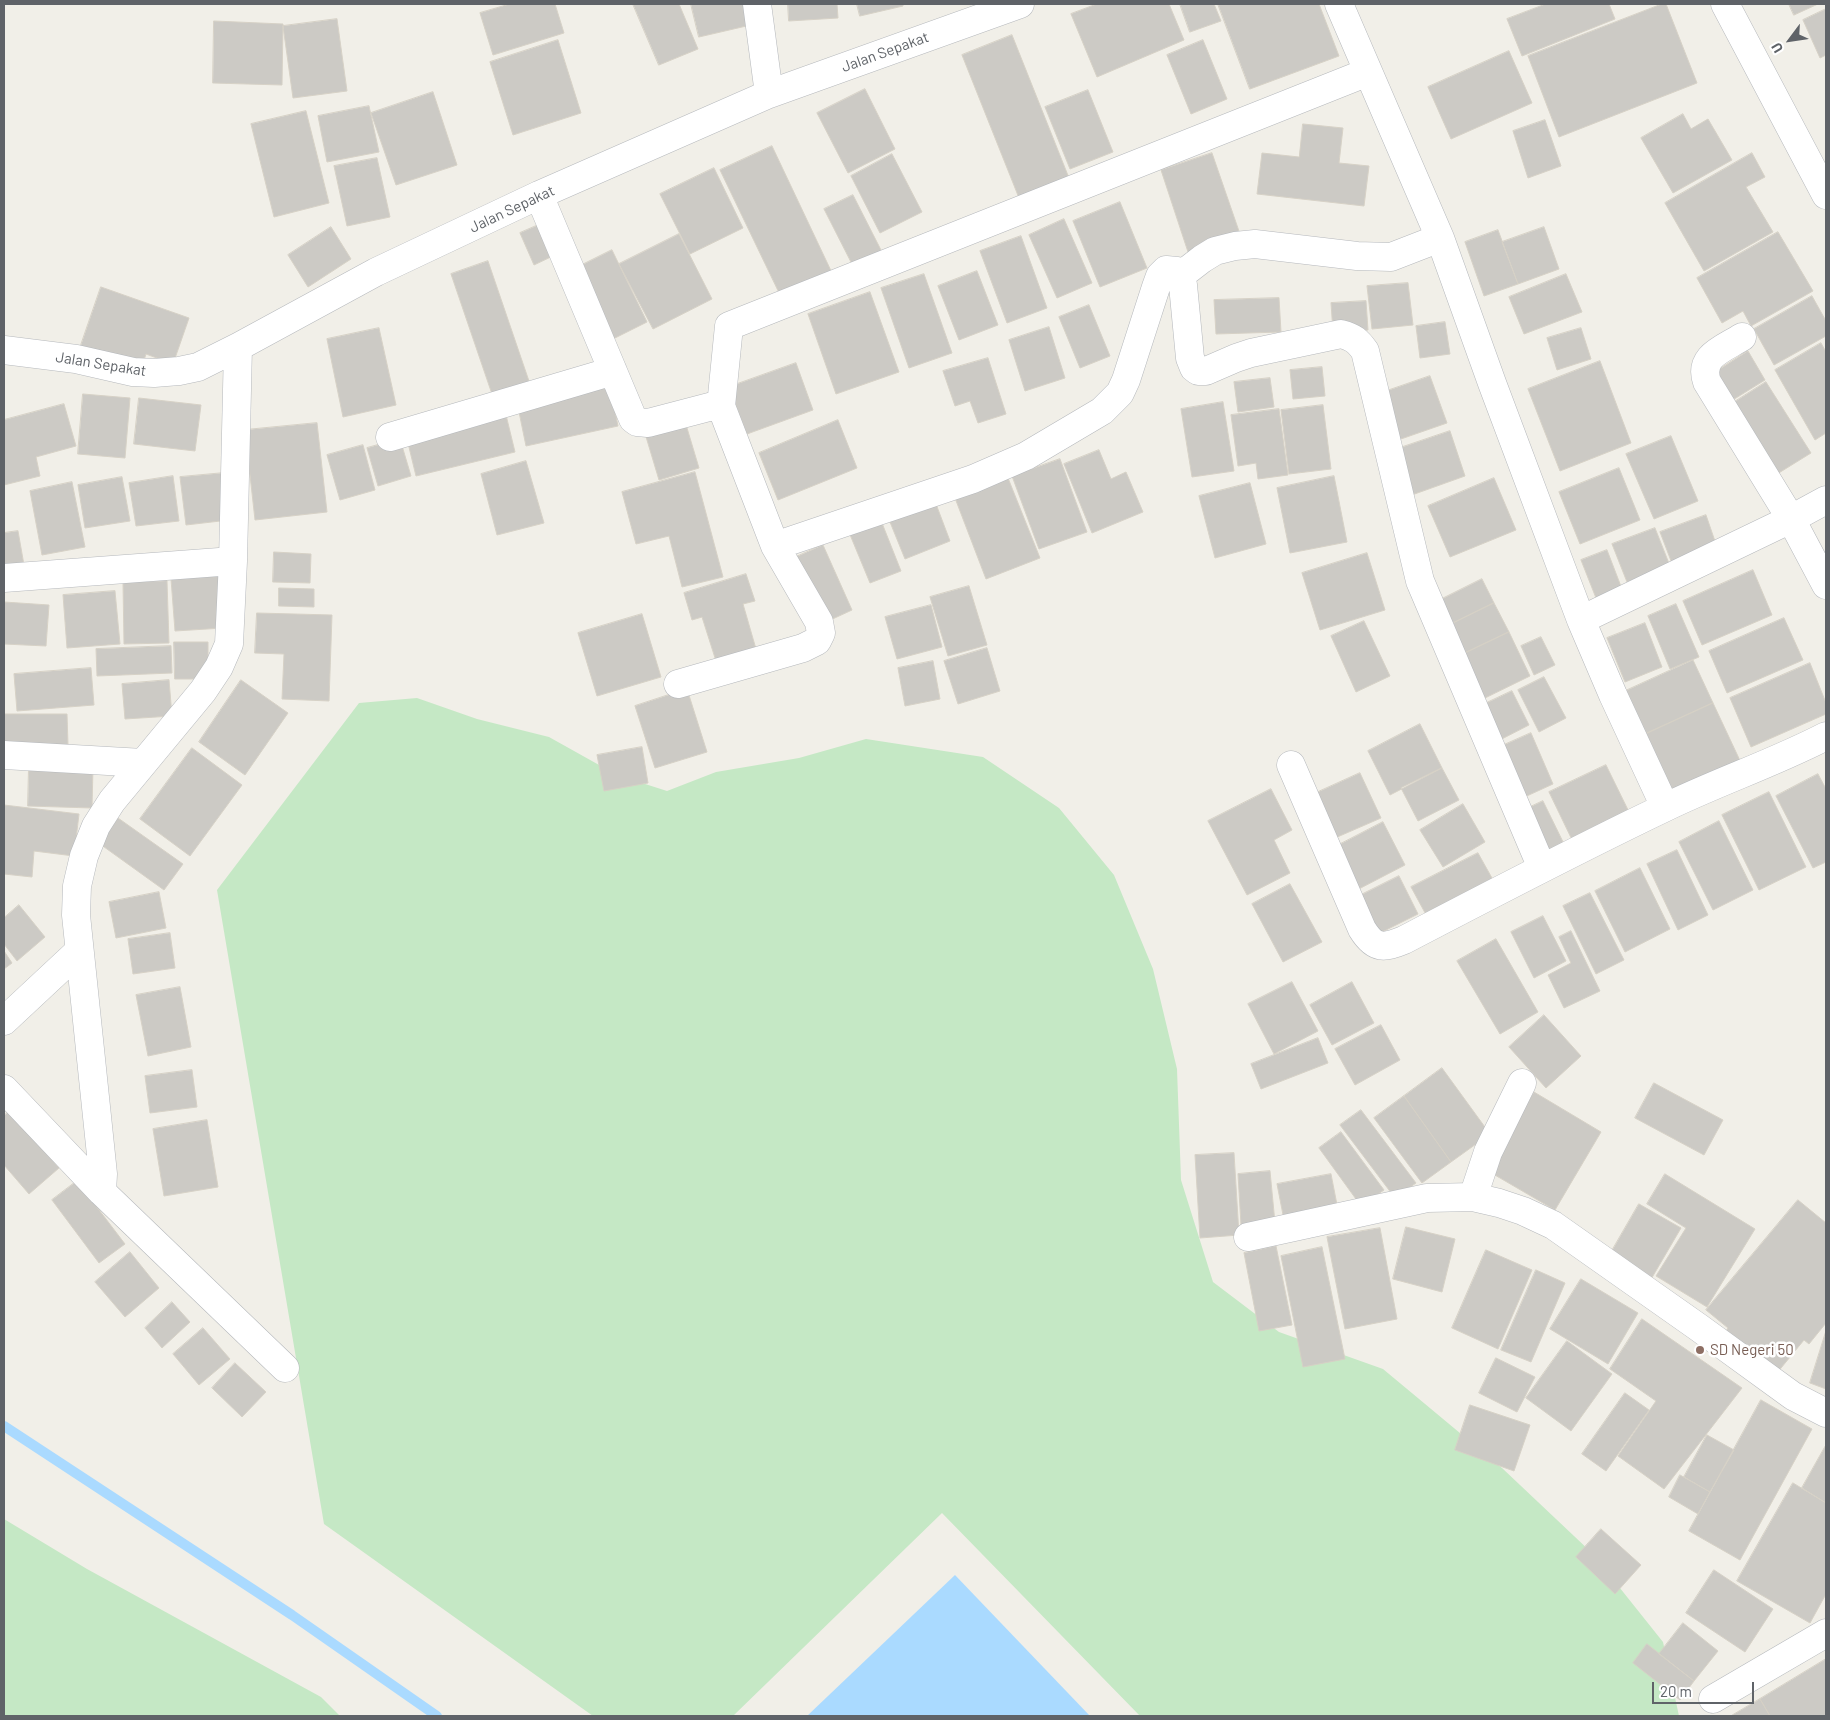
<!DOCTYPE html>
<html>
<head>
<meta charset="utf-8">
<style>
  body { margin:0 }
  #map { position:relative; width:1830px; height:1720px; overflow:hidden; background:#f1efe8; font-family:Barlow,sans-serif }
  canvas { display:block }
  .frame { position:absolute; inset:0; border:5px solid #5f6368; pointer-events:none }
  .north { position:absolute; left:1765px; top:15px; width:50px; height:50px; -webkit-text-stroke:4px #fff; paint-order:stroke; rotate:239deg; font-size:14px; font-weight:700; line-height:20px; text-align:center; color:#5f6368 }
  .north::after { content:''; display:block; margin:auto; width:18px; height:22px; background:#5f6368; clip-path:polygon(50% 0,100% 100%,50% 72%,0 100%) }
  .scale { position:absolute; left:1652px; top:1682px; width:102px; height:22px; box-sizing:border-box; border:2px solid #5f6368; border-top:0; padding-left:6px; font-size:15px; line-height:18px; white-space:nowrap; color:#5f6368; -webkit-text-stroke:4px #fff; paint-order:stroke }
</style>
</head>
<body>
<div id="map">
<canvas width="1830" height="1720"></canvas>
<div class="frame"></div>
<div class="north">U</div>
<div class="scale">20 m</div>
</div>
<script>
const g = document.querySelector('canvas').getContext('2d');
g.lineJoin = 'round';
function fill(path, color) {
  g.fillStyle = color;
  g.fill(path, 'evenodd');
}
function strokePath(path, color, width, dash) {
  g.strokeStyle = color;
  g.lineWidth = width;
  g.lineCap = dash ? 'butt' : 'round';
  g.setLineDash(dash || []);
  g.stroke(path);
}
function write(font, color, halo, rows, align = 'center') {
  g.font = font + ' Barlow,sans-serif';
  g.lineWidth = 5;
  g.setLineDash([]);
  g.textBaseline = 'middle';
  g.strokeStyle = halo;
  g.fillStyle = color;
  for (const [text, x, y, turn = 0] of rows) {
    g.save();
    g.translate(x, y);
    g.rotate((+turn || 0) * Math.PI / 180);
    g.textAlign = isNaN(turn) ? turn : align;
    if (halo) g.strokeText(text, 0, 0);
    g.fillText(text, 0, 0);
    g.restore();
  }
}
fill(new Path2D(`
  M 417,698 L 477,719 L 549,737 L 617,775 L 667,791 L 716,772 L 799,758 L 866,739 L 983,757 L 1059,808 L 1114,875 L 1153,969 L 1177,1069 L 1181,1180 L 1213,1282 L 1279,1332 L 1383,1369 L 1502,1468 L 1592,1553 L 1663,1642 L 1679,1716 L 1140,1716 L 942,1513 L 733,1716 L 593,1716 L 324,1524 L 217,890 L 359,703 Z
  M 4,1519 L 87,1569 L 321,1697 L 340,1716 L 4,1716 Z`), '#c5e8c5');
fill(new Path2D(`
  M 955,1575 L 1090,1716 L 807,1716 Z`), '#aadaff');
strokePath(new Path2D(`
  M 4,1426 L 292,1615 L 437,1716`), '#aadaff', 10);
const building = new Path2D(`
  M 510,4 L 555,4 L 564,33 L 493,55 L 480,13 Z
  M 633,4 L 679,4 L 698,49 L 659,65 Z
  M 691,4 L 751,4 L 755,24 L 699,37 Z
  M 788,4 L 837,4 L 838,18 L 789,21 Z
  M 857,4 L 903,4 L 903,6 L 860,16 Z
  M 1097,4 L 1169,4 L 1184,40 L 1097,77 L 1071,14 Z
  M 1180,4 L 1214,4 L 1221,21 L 1190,32 Z
  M 1218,4 L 1319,4 L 1339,56 L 1250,89 Z
  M 1546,4 L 1609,4 L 1615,19 L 1522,56 L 1507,19 Z
  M 1662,4 L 1666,4 L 1697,83 L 1559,137 L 1528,56 Z
  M 1789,4 L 1818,4 L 1794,15 Z
  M 1826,9 L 1826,55 L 1820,58 L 1803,20 Z
  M 337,19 L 347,91 L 293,98 L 283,26 Z
  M 214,21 L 283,24 L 282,85 L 213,83 Z
  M 1012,35 L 1071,183 L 1021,203 L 962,55 Z
  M 558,40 L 581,113 L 513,135 L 490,62 Z
  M 1203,40 L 1227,99 L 1191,114 L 1167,55 Z
  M 1509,51 L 1532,103 L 1451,139 L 1428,87 Z
  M 865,89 L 895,149 L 848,173 L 817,113 Z
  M 1088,90 L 1113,152 L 1070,169 L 1045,107 Z
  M 433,92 L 457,165 L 396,185 L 371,113 Z
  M 369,106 L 379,152 L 327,162 L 318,116 Z
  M 306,111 L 329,203 L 274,217 L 251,124 Z
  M 1683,114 L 1691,129 L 1708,119 L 1732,160 L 1673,193 L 1641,138 Z
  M 1545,120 L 1561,166 L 1528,178 L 1513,131 Z
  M 1303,124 L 1343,128 L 1339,163 L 1369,166 L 1364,206 L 1257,194 L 1262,153 L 1299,157 Z
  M 772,146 L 833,275 L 782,299 L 720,170 Z
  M 1212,153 L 1241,237 L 1189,255 L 1161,170 Z
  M 1752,153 L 1765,177 L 1746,187 L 1773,232 L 1704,271 L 1665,203 Z
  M 892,154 L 922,212 L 880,233 L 851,176 Z
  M 377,158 L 390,217 L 347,226 L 334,166 Z
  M 714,168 L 743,228 L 690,254 L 660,194 Z
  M 853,195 L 883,254 L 854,268 L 824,209 Z
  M 1120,202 L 1147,268 L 1100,287 L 1073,221 Z
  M 1064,219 L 1092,283 L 1057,298 L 1029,235 Z
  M 543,223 L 557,254 L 534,265 L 520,233 Z
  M 331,227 L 351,259 L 308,287 L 288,255 Z
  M 1544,227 L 1559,269 L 1518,284 L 1502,242 Z
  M 1498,230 L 1518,284 L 1484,296 L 1465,242 Z
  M 1778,232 L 1813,291 L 1751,326 L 1743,311 L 1722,323 L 1697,278 Z
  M 679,234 L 712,299 L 653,329 L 619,264 Z
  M 1021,236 L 1047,308 L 1007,323 L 980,251 Z
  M 612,250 L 647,322 L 607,342 L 572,270 Z
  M 488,261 L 531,387 L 494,400 L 451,274 Z
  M 977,271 L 998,325 L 959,340 L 938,286 Z
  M 924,274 L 952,353 L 909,368 L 881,288 Z
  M 1566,274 L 1582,312 L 1524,334 L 1509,297 Z
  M 1408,283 L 1413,325 L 1372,329 L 1367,286 Z
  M 101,287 L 189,318 L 173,364 L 146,354 L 141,370 L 80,348 Z
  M 870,292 L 899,372 L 836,394 L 808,314 Z
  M 1812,296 L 1826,321 L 1826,336 L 1774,365 L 1754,329 Z
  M 1279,298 L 1281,332 L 1216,334 L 1214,300 Z
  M 1366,301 L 1368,330 L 1333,332 L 1331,303 Z
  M 1089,305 L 1110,356 L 1080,368 L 1059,317 Z
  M 1445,322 L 1450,354 L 1420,358 L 1416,326 Z
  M 1049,327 L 1065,378 L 1025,391 L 1009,340 Z
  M 379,328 L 396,405 L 343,417 L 327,339 Z
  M 1581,328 L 1591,359 L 1557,370 L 1547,338 Z
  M 1821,343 L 1826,352 L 1826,433 L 1815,440 L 1775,370 Z
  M 1748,351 L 1765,380 L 1723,406 L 1706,378 Z
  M 988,358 L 1006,414 L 978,423 L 970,401 L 955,406 L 943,371 Z
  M 1600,361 L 1631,443 L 1560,471 L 1528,389 Z
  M 796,363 L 813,410 L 747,434 L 729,387 Z
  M 1322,367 L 1325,396 L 1293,399 L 1290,370 Z
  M 1430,376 L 1447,423 L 1398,440 L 1381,393 Z
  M 1270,378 L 1274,407 L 1238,412 L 1234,382 Z
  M 1766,382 L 1811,453 L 1769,479 L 1725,408 Z
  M 610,387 L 618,426 L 526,446 L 518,407 Z
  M 83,394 L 130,398 L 125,458 L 78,454 Z
  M 139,398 L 201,405 L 195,451 L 134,444 Z
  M 1223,402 L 1234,471 L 1192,477 L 1181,409 Z
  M 64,404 L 76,446 L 36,457 L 40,476 L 4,485 L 4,420 Z
  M 1323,405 L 1331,469 L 1289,474 L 1281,410 Z
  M 1279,409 L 1288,475 L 1258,479 L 1256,463 L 1238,466 L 1231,415 Z
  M 506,415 L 515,452 L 416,476 L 407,439 Z
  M 684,418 L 699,468 L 659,480 L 644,430 Z
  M 838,420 L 857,468 L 778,500 L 759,453 Z
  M 317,423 L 327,512 L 255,520 L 245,430 Z
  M 1450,431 L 1465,476 L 1409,496 L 1394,450 Z
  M 1671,436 L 1698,501 L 1654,519 L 1626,454 Z
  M 400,439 L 411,476 L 378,486 L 367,448 Z
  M 363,445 L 375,490 L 340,500 L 327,455 Z
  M 1099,450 L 1111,479 L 1126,472 L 1143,512 L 1092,533 L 1064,464 Z
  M 1060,459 L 1087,532 L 1039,549 L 1012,476 Z
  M 526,461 L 544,523 L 497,535 L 481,474 Z
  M 1619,468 L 1640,520 L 1580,544 L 1559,492 Z
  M 695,472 L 723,577 L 682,587 L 669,536 L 636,544 L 622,492 Z
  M 224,473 L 229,520 L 186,525 L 180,477 Z
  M 173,476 L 179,521 L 136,526 L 129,483 Z
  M 1334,476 L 1347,542 L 1290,553 L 1277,488 Z
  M 122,477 L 130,521 L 85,528 L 78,485 Z
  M 1008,478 L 1040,558 L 986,579 L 955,498 Z
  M 1494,478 L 1516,530 L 1450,557 L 1428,506 Z
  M 72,482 L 85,547 L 42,555 L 30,491 Z
  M 1250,483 L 1266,544 L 1215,558 L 1199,496 Z
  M 936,504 L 950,541 L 905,559 L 890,522 Z
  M 878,513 L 901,571 L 870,583 L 846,525 Z
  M 1706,515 L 1718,550 L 1673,566 L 1660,532 Z
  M 1655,528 L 1670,566 L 1627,582 L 1612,544 Z
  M 18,531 L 24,565 L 4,568 L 4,533 Z
  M 823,545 L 852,610 L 826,622 L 796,557 Z
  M 1607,550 L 1622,589 L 1596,598 L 1581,560 Z
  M 274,552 L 311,554 L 310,583 L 273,582 Z
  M 1367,553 L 1385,610 L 1320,630 L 1302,573 Z
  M 1753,570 L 1772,615 L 1702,645 L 1683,601 Z
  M 746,574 L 755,601 L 743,604 L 756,649 L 716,661 L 702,617 L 692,620 L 684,593 Z
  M 219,575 L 223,628 L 175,631 L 171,579 Z
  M 1482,579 L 1494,603 L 1443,628 L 1432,604 Z
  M 167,581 L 169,643 L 124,644 L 123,582 Z
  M 969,586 L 987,645 L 948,656 L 930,597 Z
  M 279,588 L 314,589 L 314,607 L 279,606 Z
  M 115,591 L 120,644 L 67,648 L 63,595 Z
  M 4,602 L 49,605 L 46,646 L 4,644 Z
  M 1494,603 L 1509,632 L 1463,654 L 1449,625 Z
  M 1676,604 L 1699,657 L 1670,669 L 1648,616 Z
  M 931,605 L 942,647 L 897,659 L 885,617 Z
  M 257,613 L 332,615 L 329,701 L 282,699 L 284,654 L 255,653 Z
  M 642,614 L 661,677 L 597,696 L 578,633 Z
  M 1784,618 L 1803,660 L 1727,693 L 1709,651 Z
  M 1364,621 L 1390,676 L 1356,692 L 1331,636 Z
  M 1645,623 L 1662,667 L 1625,682 L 1607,638 Z
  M 1509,632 L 1530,676 L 1485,698 L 1463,654 Z
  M 1541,637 L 1555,665 L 1534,675 L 1521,646 Z
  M 174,642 L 208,642 L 208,679 L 175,679 Z
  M 171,646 L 172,673 L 97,676 L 96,649 Z
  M 987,648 L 1000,691 L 958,704 L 944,661 Z
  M 1693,660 L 1713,703 L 1641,736 L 1621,693 Z
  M 933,661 L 940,699 L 905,706 L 898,668 Z
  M 1810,663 L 1826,703 L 1826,714 L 1751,747 L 1730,698 Z
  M 91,668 L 94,705 L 17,711 L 14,674 Z
  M 1544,677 L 1566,718 L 1539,732 L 1518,690 Z
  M 169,680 L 172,716 L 125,719 L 122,684 Z
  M 241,680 L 288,713 L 245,775 L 199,742 Z
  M 687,689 L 707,752 L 655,768 L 635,706 Z
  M 1512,691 L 1529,725 L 1494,743 L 1476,708 Z
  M 1713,703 L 1743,767 L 1670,800 L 1641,736 Z
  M 4,714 L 67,714 L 68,745 L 4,745 Z
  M 1420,724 L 1442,768 L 1390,795 L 1368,751 Z
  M 1531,733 L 1553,784 L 1518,800 L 1495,749 Z
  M 642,747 L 648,783 L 604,791 L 597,755 Z
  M 192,748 L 242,785 L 190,856 L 140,819 Z
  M 1606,765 L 1632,818 L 1575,846 L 1549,792 Z
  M 29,766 L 93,767 L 92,808 L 28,806 Z
  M 1442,768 L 1459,800 L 1418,821 L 1401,788 Z
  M 1360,773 L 1381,818 L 1335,838 L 1316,793 Z
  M 1818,774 L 1826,789 L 1826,862 L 1813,868 L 1776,796 Z
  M 1271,789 L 1292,830 L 1274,840 L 1290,873 L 1247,895 L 1208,821 Z
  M 1769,792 L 1806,867 L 1759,890 L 1722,815 Z
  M 1543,801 L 1566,848 L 1545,858 L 1522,811 Z
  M 1463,804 L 1485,842 L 1443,867 L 1420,830 Z
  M 4,805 L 79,814 L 74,856 L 34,851 L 32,877 L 4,874 Z
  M 118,818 L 183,864 L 164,890 L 100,844 Z
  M 1719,821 L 1753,890 L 1713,910 L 1679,842 Z
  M 1383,822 L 1405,865 L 1353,892 L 1331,849 Z
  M 1677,850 L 1708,915 L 1678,930 L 1647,864 Z
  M 1478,853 L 1497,887 L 1430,922 L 1411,887 Z
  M 1640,868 L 1670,929 L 1625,952 L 1595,891 Z
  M 1399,876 L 1418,914 L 1372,937 L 1353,899 Z
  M 1290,884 L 1322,942 L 1283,962 L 1252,904 Z
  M 159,892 L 166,928 L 116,938 L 109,902 Z
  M 1590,893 L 1624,960 L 1596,974 L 1563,906 Z
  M 19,905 L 45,937 L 17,961 L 4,944 L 4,918 Z
  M 1543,916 L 1566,961 L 1534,978 L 1511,932 Z
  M 1571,931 L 1600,991 L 1564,1008 L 1548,975 L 1571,963 L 1559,937 Z
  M 170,933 L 175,968 L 133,974 L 128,939 Z
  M 1496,939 L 1538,1012 L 1500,1034 L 1457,961 Z
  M 4,951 L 12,963 L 4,969 Z
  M 1292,982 L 1318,1031 L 1274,1054 L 1248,1004 Z
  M 1352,982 L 1374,1023 L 1332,1045 L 1310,1005 Z
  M 180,987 L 191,1047 L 148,1056 L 136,995 Z
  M 1544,1015 L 1581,1056 L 1546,1088 L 1509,1047 Z
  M 1381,1025 L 1400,1060 L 1355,1085 L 1335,1049 Z
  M 1318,1038 L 1328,1063 L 1261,1089 L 1251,1064 Z
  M 1442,1068 L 1490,1134 L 1451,1162 L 1404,1096 Z
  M 192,1070 L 197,1107 L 150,1113 L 145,1076 Z
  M 1654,1083 L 1723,1120 L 1704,1155 L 1635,1118 Z
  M 1534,1092 L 1601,1132 L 1555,1210 L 1488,1171 Z
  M 1404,1096 L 1451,1162 L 1422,1183 L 1374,1118 Z
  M 1361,1110 L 1416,1183 L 1395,1198 L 1340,1125 Z
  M 9,1111 L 59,1168 L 29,1194 L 4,1165 L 4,1116 Z
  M 207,1120 L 218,1187 L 164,1196 L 153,1129 Z
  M 1341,1132 L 1384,1190 L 1361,1206 L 1319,1148 Z
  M 1234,1153 L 1239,1235 L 1200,1238 L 1195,1155 Z
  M 1270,1171 L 1275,1223 L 1241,1225 L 1238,1174 Z
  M 1331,1174 L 1339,1215 L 1285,1225 L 1277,1184 Z
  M 1665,1174 L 1755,1229 L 1707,1307 L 1656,1276 L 1686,1228 L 1647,1204 Z
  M 77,1181 L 125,1244 L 99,1263 L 52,1200 Z
  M 1798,1200 L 1826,1223 L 1826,1323 L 1809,1344 L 1804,1340 L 1772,1379 L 1722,1337 L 1728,1328 L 1706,1310 Z
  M 1639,1204 L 1681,1228 L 1650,1281 L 1609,1256 Z
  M 1406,1227 L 1455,1239 L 1442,1292 L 1393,1279 Z
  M 1380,1228 L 1397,1319 L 1345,1329 L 1327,1237 Z
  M 1276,1246 L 1292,1325 L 1259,1331 L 1244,1253 Z
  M 1322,1247 L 1345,1359 L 1303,1367 L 1281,1256 Z
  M 1486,1250 L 1532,1270 L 1498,1349 L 1452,1328 Z
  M 130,1252 L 159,1288 L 125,1317 L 95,1282 Z
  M 1536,1270 L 1565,1283 L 1531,1362 L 1501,1350 Z
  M 1581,1279 L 1638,1313 L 1608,1364 L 1550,1329 Z
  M 172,1302 L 190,1322 L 162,1348 L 145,1328 Z
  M 1642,1319 L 1742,1388 L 1664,1489 L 1618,1456 L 1656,1401 L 1610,1369 Z
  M 203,1328 L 230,1359 L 199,1385 L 173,1354 Z
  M 1826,1331 L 1826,1389 L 1810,1383 Z
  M 1567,1341 L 1612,1374 L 1571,1431 L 1526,1398 Z
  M 1496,1358 L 1535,1377 L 1517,1412 L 1479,1393 Z
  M 235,1363 L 266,1392 L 242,1417 L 212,1388 Z
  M 1625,1393 L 1649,1410 L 1606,1471 L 1582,1454 Z
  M 1761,1400 L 1812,1429 L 1740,1560 L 1689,1531 Z
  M 1470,1405 L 1530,1425 L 1514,1471 L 1455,1450 Z
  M 1707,1435 L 1734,1450 L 1710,1492 L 1684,1477 Z
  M 1826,1445 L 1826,1503 L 1802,1488 Z
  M 1680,1475 L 1710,1492 L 1698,1514 L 1669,1497 Z
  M 1793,1483 L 1826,1503 L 1826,1594 L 1810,1623 L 1737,1581 Z
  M 1601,1529 L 1641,1565 L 1615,1594 L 1576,1557 Z
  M 1714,1570 L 1773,1609 L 1745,1652 L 1686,1613 Z
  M 1683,1623 L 1718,1651 L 1694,1681 L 1659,1654 Z
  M 1647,1644 L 1694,1681 L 1680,1700 L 1633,1663 Z
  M 1826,1659 L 1826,1716 L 1770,1716 L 1760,1699 Z
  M 1760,1699 L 1770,1716 L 1731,1716 Z`);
fill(building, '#cccac5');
strokePath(building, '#d6d1c6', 1);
const street = new Path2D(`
  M 757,4 L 769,94
  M 1339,4 L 1440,238 L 1492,383 L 1581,620 L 1613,695 L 1665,807
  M 1725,4 L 1826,195
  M 539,195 L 633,419 L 637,422 L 648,423 L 713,406 L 721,406
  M 1180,276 L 1202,259 L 1215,251 L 1235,246 L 1255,244 L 1357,256 L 1391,257 L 1440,238
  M 1742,337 C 1723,349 1698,356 1707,382 L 1791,519 L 1826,585
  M 4,350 L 76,359 L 133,372 L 154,373 L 179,371 L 198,367 L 238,347 L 376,272 L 539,195 L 769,94 L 1020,4
  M 390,437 L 613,371
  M 775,546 L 973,479 L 1026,456 L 1102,411 L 1120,393 L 1126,380 L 1156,287 L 1160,276 L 1166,270 L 1177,271 L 1183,285 L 1190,358 L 1194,368 L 1198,371 L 1206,371 L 1236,358 L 1251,353 L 1341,334 C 1353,337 1358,341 1365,351 L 1420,581 L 1542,868
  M 4,578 L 233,561
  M 1581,620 L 1791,519 L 1826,500
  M 678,684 L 803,648 L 817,641 L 821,633 L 819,622 L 775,546 L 721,406 L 729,326 L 1368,72
  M 4,755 L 143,763
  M 1291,765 L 1362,929 C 1375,950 1384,948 1404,940 C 1490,895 1576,850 1664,808 C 1717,782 1774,763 1826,736
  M 4,1021 L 79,951
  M 4,1089 L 102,1192 L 285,1368
  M 102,1192 L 103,1174 L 76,915 L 77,886 L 84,856 L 96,826 L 112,801 L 203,691 L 219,667 L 229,644 L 233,561 L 238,347
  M 1473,1197 L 1488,1152 L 1522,1083
  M 1248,1237 L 1427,1198 L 1473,1197 L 1499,1203 L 1523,1211 L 1553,1225 L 1698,1327 L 1793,1396 L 1826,1413
  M 1713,1699 L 1826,1633`);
strokePath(street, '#b5b8bc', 29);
strokePath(street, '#fff', 28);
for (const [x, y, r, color] of [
  [1700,1350,5,"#8d6e63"]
]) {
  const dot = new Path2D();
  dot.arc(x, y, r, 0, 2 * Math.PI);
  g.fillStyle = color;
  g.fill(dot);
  strokePath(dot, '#fff', 2);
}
write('15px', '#5f6368', '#fff', [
  ["Jalan Sepakat",885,52,-20],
  ["Jalan Sepakat",512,209,-25],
  ["Jalan Sepakat",101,364,9]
]);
write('15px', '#785e54', '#fff', [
  ["SD Negeri 50",1710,1350]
], 'left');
</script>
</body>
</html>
